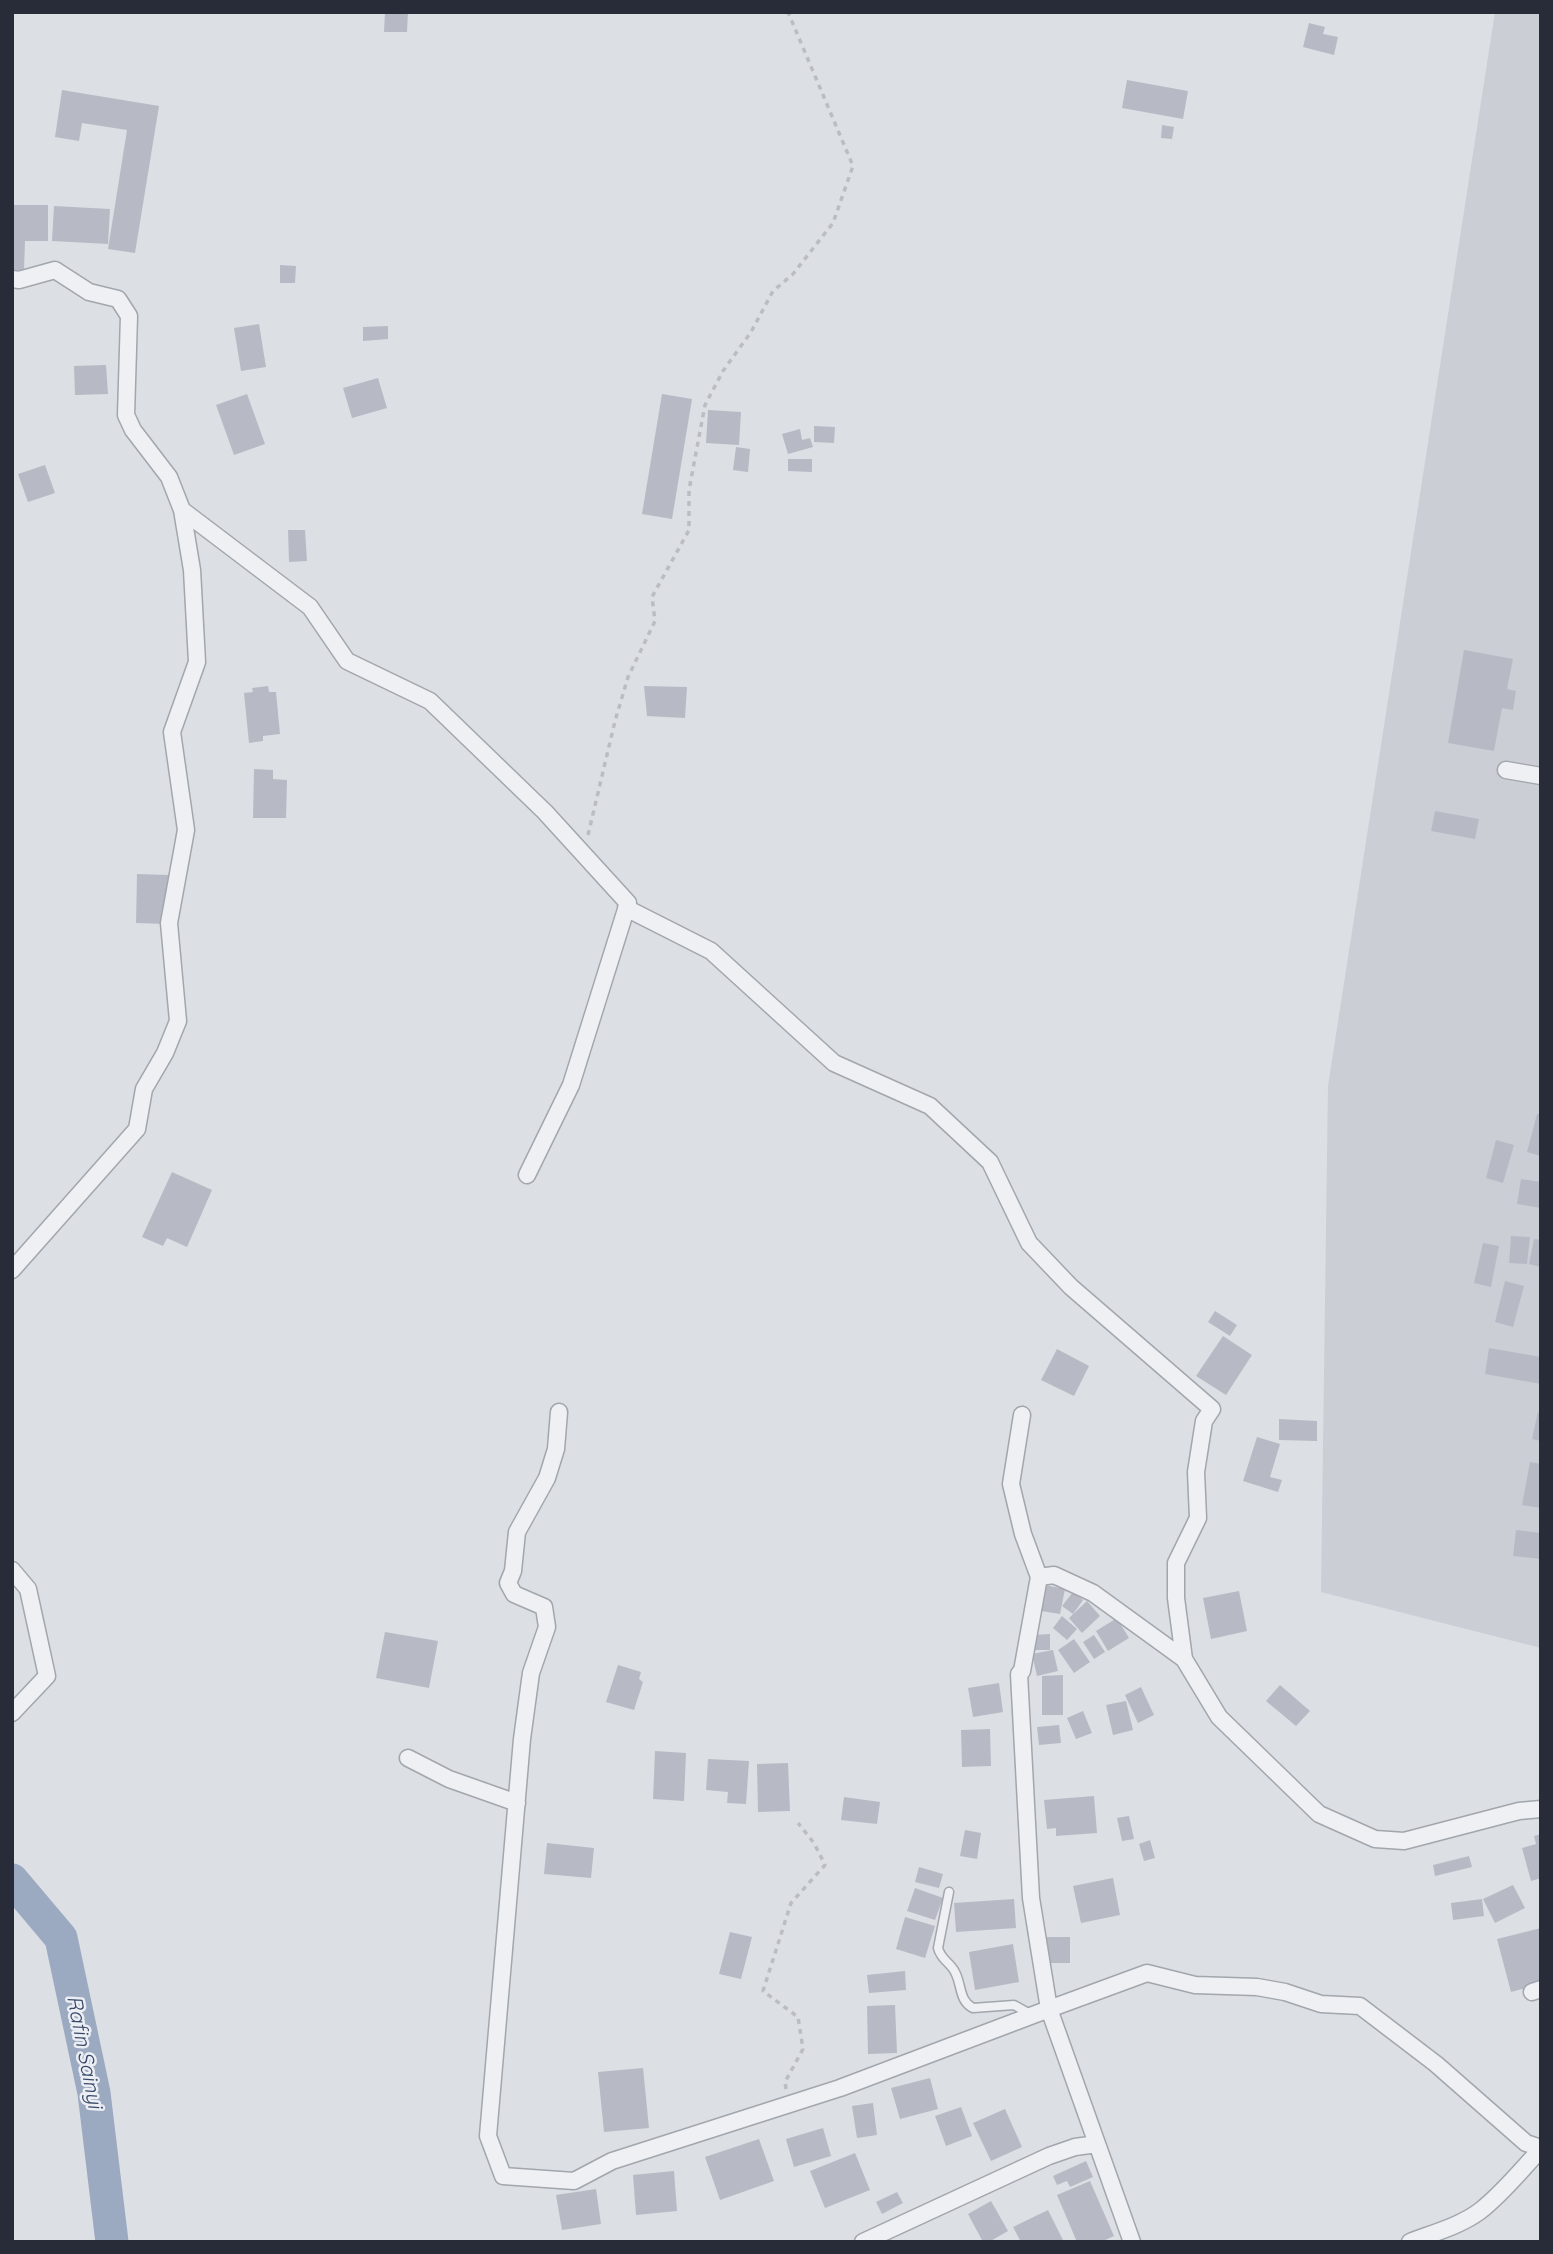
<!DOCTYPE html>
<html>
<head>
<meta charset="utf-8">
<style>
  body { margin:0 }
  #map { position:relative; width:1553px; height:2254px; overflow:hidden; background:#dcdfe4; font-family:Quicksand,sans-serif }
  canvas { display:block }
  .frame { position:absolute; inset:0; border:14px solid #282c39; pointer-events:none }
</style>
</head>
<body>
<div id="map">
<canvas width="1553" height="2254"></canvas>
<div class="frame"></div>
</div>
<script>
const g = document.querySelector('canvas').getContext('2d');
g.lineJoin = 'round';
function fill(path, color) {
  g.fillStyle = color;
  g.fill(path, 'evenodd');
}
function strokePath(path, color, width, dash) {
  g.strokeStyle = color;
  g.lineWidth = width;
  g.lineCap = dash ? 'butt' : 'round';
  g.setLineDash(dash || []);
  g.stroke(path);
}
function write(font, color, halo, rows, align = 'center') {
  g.font = font + ' Quicksand,sans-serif';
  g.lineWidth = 5;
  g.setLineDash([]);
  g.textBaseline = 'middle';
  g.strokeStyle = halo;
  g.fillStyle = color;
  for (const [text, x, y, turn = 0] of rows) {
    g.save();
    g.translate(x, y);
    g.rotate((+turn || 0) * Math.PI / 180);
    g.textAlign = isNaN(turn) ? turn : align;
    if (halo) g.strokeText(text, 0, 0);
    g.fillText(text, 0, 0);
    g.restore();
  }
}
fill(new Path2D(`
  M 1495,12 L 1541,12 L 1541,1648 L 1321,1592 L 1328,1086 Z`), '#cbced5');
strokePath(new Path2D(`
  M 12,1880 L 61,1938 L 94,2093 L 112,2242`), '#9ba9c1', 33);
fill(new Path2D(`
  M 385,12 L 408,12 L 407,32 L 384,32 Z
  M 1309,23 L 1325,27 L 1323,34 L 1338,37 L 1334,55 L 1303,47 Z
  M 1127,80 L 1188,91 L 1183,119 L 1122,108 Z
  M 62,90 L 159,106 L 135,253 L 108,249 L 127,130 L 82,123 L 79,141 L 55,137 Z
  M 1162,125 L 1174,127 L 1172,139 L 1161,138 Z
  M 12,205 L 48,205 L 48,241 L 25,241 L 24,270 L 12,270 Z
  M 54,206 L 110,209 L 108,244 L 52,241 Z
  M 280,265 L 296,266 L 295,283 L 280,283 Z
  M 259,324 L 266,367 L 241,371 L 234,328 Z
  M 388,326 L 388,339 L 363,341 L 363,327 Z
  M 106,365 L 108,394 L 75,395 L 74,366 Z
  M 378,378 L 387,408 L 352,418 L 343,388 Z
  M 247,394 L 265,444 L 234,455 L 216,405 Z
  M 662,394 L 692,399 L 672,519 L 642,514 Z
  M 708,410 L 741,412 L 739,445 L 706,443 Z
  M 814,426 L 835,427 L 834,443 L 814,442 Z
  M 800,429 L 802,440 L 810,438 L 813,447 L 788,454 L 782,434 Z
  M 736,447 L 750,449 L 748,472 L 733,470 Z
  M 788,459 L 812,459 L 812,472 L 788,471 Z
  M 45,465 L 55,493 L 28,502 L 18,474 Z
  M 288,530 L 305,530 L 307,561 L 289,562 Z
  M 1464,650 L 1513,659 L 1507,689 L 1516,691 L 1513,710 L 1502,708 L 1494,751 L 1448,743 Z
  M 268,686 L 269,692 L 276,692 L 280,734 L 263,736 L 263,741 L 249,743 L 244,693 L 253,692 L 252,688 Z
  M 644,686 L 687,687 L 685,718 L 647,716 Z
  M 254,769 L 273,770 L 273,779 L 287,780 L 286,818 L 253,818 Z
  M 1435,811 L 1479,819 L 1475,839 L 1431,831 Z
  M 137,874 L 168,875 L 166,924 L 136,923 Z
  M 1537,1114 L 1541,1114 L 1541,1156 L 1527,1152 Z
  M 1496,1140 L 1514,1145 L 1503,1183 L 1486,1178 Z
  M 172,1172 L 212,1190 L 187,1247 L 167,1238 L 163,1246 L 142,1237 Z
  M 1521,1179 L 1541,1182 L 1541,1208 L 1517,1204 Z
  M 1511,1236 L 1530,1237 L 1527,1264 L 1509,1263 Z
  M 1534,1239 L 1541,1240 L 1541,1267 L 1529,1264 Z
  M 1483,1243 L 1499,1246 L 1491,1287 L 1474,1283 Z
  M 1505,1281 L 1524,1286 L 1513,1327 L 1495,1322 Z
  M 1215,1311 L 1237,1325 L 1230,1336 L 1208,1322 Z
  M 1223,1336 L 1252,1355 L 1226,1395 L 1196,1376 Z
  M 1489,1348 L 1541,1357 L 1541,1384 L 1485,1374 Z
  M 1057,1349 L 1089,1366 L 1074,1396 L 1041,1380 Z
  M 1538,1412 L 1541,1413 L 1541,1441 L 1532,1439 Z
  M 1279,1419 L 1317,1421 L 1317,1441 L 1279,1440 Z
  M 1257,1437 L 1280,1444 L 1270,1477 L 1282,1480 L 1278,1492 L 1243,1481 Z
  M 1530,1462 L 1541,1464 L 1541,1508 L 1522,1505 Z
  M 1516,1530 L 1541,1533 L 1541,1559 L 1513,1556 Z
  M 1045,1585 L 1065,1589 L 1060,1614 L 1041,1611 Z
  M 1239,1591 L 1247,1631 L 1211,1639 L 1203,1598 Z
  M 1073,1592 L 1083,1600 L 1073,1614 L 1062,1606 Z
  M 1087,1601 L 1100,1616 L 1082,1633 L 1069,1618 Z
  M 1062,1616 L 1077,1629 L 1067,1640 L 1053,1628 Z
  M 1117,1618 L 1129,1638 L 1108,1651 L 1096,1631 Z
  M 385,1632 L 438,1641 L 429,1688 L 376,1678 Z
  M 1050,1634 L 1050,1650 L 1033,1650 L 1033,1635 Z
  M 1094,1635 L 1105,1652 L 1094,1659 L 1083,1642 Z
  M 1074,1639 L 1090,1662 L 1074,1673 L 1058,1650 Z
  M 1053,1650 L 1058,1671 L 1037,1676 L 1032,1654 Z
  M 618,1665 L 641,1672 L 639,1679 L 643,1682 L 634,1710 L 606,1702 Z
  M 1063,1675 L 1063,1715 L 1042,1715 L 1042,1676 Z
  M 999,1683 L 1003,1712 L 973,1717 L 968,1688 Z
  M 1280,1685 L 1310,1711 L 1296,1726 L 1266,1701 Z
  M 1141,1687 L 1154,1715 L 1138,1723 L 1125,1695 Z
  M 1126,1701 L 1133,1730 L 1113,1735 L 1106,1705 Z
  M 1083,1711 L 1092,1733 L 1076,1739 L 1067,1718 Z
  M 1059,1725 L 1061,1743 L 1039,1745 L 1037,1727 Z
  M 990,1729 L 991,1766 L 962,1767 L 961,1730 Z
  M 655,1751 L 686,1753 L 684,1801 L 653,1799 Z
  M 708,1759 L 749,1761 L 746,1804 L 727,1803 L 728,1792 L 706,1790 Z
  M 788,1763 L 790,1811 L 758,1812 L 757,1764 Z
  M 1094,1796 L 1097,1833 L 1056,1836 L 1056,1828 L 1047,1829 L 1044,1800 Z
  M 844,1797 L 880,1802 L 877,1824 L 841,1820 Z
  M 1129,1816 L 1134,1839 L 1122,1841 L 1117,1818 Z
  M 965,1830 L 981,1833 L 977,1859 L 960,1856 Z
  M 1541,1834 L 1541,1878 L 1531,1881 L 1522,1848 L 1536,1844 L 1534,1836 Z
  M 1150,1840 L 1155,1858 L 1144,1861 L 1139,1844 Z
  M 547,1843 L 594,1848 L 591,1878 L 544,1874 Z
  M 1469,1856 L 1472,1867 L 1435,1876 L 1433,1865 Z
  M 919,1867 L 943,1874 L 939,1888 L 915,1882 Z
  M 1113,1878 L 1120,1915 L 1081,1923 L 1073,1886 Z
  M 1513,1885 L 1525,1908 L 1495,1923 L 1483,1899 Z
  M 915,1888 L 943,1898 L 935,1920 L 907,1911 Z
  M 1014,1899 L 1016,1928 L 956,1932 L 954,1903 Z
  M 1482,1899 L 1484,1916 L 1453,1920 L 1451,1903 Z
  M 905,1917 L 935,1926 L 925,1958 L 896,1949 Z
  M 1541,1928 L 1541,1984 L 1511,1992 L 1497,1939 Z
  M 730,1932 L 752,1937 L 741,1979 L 719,1974 Z
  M 1046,1937 L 1070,1937 L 1070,1963 L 1046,1963 Z
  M 1013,1944 L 1019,1982 L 975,1990 L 969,1952 Z
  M 905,1971 L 906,1990 L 869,1993 L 867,1975 Z
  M 895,2005 L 897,2053 L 868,2054 L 867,2006 Z
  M 643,2068 L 649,2128 L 604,2132 L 598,2072 Z
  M 930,2078 L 938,2109 L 900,2119 L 891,2088 Z
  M 873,2103 L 877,2135 L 857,2138 L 852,2106 Z
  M 961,2107 L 972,2136 L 946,2146 L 935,2116 Z
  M 1005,2109 L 1022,2147 L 991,2161 L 973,2123 Z
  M 823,2128 L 831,2156 L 794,2167 L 786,2139 Z
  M 759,2139 L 774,2181 L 720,2200 L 705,2157 Z
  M 855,2153 L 870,2190 L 825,2208 L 810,2171 Z
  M 1086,2161 L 1093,2177 L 1070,2187 L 1067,2181 L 1057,2185 L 1053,2176 Z
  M 674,2171 L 677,2211 L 636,2215 L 633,2175 Z
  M 1090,2181 L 1114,2236 L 1101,2242 L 1077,2242 L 1057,2195 Z
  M 596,2189 L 601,2224 L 562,2230 L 556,2195 Z
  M 897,2192 L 903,2203 L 882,2214 L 876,2202 Z
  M 991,2201 L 1008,2231 L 989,2242 L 983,2242 L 968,2214 Z
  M 1048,2210 L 1064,2242 L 1021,2242 L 1013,2227 Z`), '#b7bac4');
const lane = new Path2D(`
  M 949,1892 L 938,1948 C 941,1960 950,1962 955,1972 C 962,1985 959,2001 973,2008 L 1014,2005 L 1032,2015`);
const street = new Path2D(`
  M 12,279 L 19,280 L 55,270 L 89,292 L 118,299 L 129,316 L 126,415 L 133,430 L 169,477 L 182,510 L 192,570 L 197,662 L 172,732 L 186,830 L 169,923 L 178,1021 L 165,1053 L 144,1089 L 137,1129 L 12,1270
  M 182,510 L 310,607 L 347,661 L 430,701 L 545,812 L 628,903 L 571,1085 L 527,1175
  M 1506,770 L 1541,776
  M 626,908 L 711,951 L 834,1063 L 930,1106 L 990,1162 L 1029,1243 L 1071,1287 L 1212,1409 L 1204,1421 L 1196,1472 L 1198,1518 L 1176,1563 L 1176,1598 L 1184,1659 L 1219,1717 L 1319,1814 L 1375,1839 L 1404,1841 L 1519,1811 L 1541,1809
  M 559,1412 L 556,1449 L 547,1478 L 517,1532 L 513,1571 L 508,1583 L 514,1594 L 544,1607 L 547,1627 L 531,1673 L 522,1739 L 488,2136 L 503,2176 L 574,2181 L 612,2161 L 840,2088 L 1049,2009 L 1132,2242
  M 1022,1415 L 1011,1484 L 1023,1534 L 1039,1577 L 1022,1671 L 1019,1674 L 1031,1898 L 1049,2009 L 1147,1973 L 1195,1985 L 1257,1987 L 1285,1992 L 1321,2004 L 1360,2006 L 1436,2064 L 1526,2143 L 1541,2148
  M 12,1570 L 28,1589 L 47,1676 L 12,1713
  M 1039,1577 L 1054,1575 L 1093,1593 L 1184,1659
  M 408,1758 L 449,1779 L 517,1803
  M 1532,1992 L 1541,1989
  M 863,2242 L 1049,2156 L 1075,2147 L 1097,2144
  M 1410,2242 C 1433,2233 1460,2226 1480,2211 C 1503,2193 1521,2170 1541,2149`);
strokePath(lane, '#a2a6ad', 11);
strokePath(street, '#a2a6ad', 19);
strokePath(new Path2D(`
  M 588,835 L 615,721 L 628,677 L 655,621 L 652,597 L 689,530 L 689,490 L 705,405 L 723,371 L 751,332 L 773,291 L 793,274 L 833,223 L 853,166 L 788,12
  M 786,2089 L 785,2082 L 803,2049 L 798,2017 L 763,1991 L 791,1903 L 825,1865 L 814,1843 L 798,1823`), '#bbbdc3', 3.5, [5, 5]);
strokePath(lane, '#eef0f3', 8);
strokePath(street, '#eef0f3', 16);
write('italic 21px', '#374768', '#ebeef3', [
  ["Rafin Sainyi",84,2052,79]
]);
</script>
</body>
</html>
